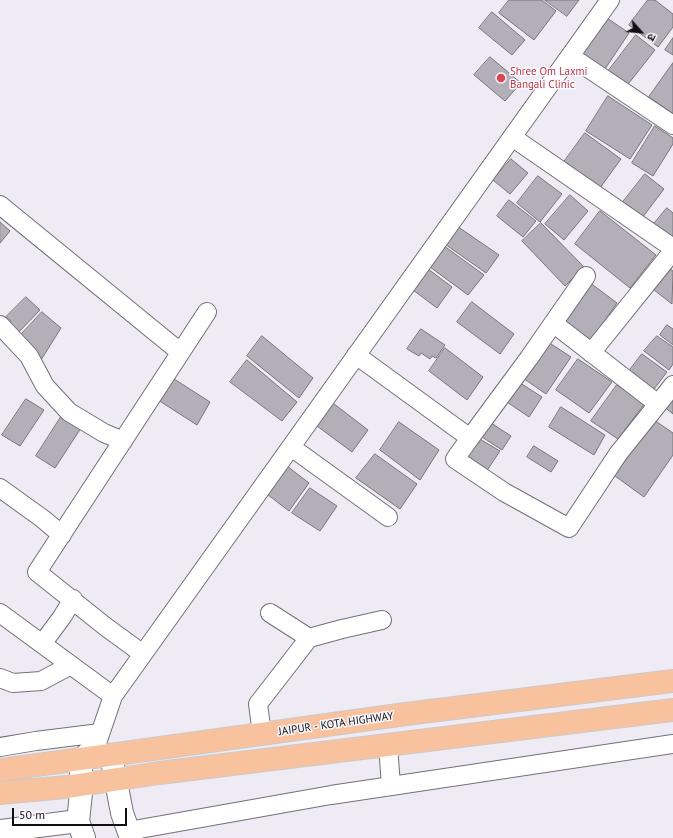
<!DOCTYPE html>
<html>
<head>
<meta charset="utf-8">
<style>
  body { margin:0 }
  #map { position:relative; width:673px; height:838px; overflow:hidden; background:#eeebf4; font-family:"PT Sans","Noto Sans Devanagari",sans-serif }
  canvas { display:block }
  .north { position:absolute; left:621px; top:12px; width:40px; height:40px; -webkit-text-stroke:3px #fbf9ff; paint-order:stroke; rotate:117deg; font-size:11px; font-weight:700; line-height:16px; text-align:center; color:#0f0e11 }
  .north::after { content:''; display:block; margin:auto; width:14px; height:18px; background:#0f0e11; clip-path:polygon(50% 0,100% 100%,50% 72%,0 100%) }
  .scale { position:absolute; left:12px; top:808px; width:115px; height:18px; box-sizing:border-box; border:2px solid #0f0e11; border-top:0; padding-left:5px; font-size:12px; line-height:14px; white-space:nowrap; color:#0f0e11; -webkit-text-stroke:3px #fbf9ff; paint-order:stroke }
</style>
</head>
<body>
<div id="map">
<canvas width="673" height="838"></canvas>
<div class="north">उ</div>
<div class="scale">50 m</div>
</div>
<script>
const g = document.querySelector('canvas').getContext('2d');
g.lineJoin = 'round';
function fill(path, color) {
  g.fillStyle = color;
  g.fill(path, 'evenodd');
}
function strokePath(path, color, width, dash) {
  g.strokeStyle = color;
  g.lineWidth = width;
  g.lineCap = dash ? 'butt' : 'round';
  g.setLineDash(dash || []);
  g.stroke(path);
}
function write(font, color, halo, rows, align = 'center') {
  g.font = font + ' "PT Sans",sans-serif';
  g.lineWidth = 3;
  g.setLineDash([]);
  g.textBaseline = 'middle';
  g.strokeStyle = halo;
  g.fillStyle = color;
  for (const [text, x, y, turn = 0] of rows) {
    g.save();
    g.translate(x, y);
    g.rotate((+turn || 0) * Math.PI / 180);
    g.textAlign = isNaN(turn) ? turn : align;
    if (halo) g.strokeText(text, 0, 0);
    g.fillText(text, 0, 0);
    g.restore();
  }
}
const building = new Path2D(`
  M 509,0 L 542,0 L 556,11 L 534,40 L 499,13 Z
  M 545,0 L 579,0 L 567,16 Z
  M 648,0 L 655,0 L 673,14 L 673,27 L 658,47 L 629,25 Z
  M 492,12 L 525,40 L 512,55 L 479,28 Z
  M 604,16 L 629,33 L 603,72 L 578,55 Z
  M 636,35 L 655,50 L 625,88 L 606,74 Z
  M 673,38 L 673,55 L 665,50 Z
  M 490,57 L 521,83 L 505,101 L 474,75 Z
  M 673,63 L 673,114 L 649,97 Z
  M 608,96 L 652,125 L 630,159 L 586,131 Z
  M 655,126 L 673,138 L 673,144 L 653,176 L 632,163 Z
  M 585,133 L 621,159 L 597,192 L 561,166 Z
  M 511,159 L 528,173 L 510,194 L 493,180 Z
  M 645,174 L 664,189 L 639,222 L 619,207 Z
  M 538,176 L 562,194 L 540,222 L 517,203 Z
  M 570,195 L 588,211 L 564,240 L 545,224 Z
  M 509,200 L 536,221 L 523,237 L 497,216 Z
  M 667,208 L 673,213 L 673,239 L 648,231 Z
  M 600,211 L 656,255 L 630,288 L 575,244 Z
  M 0,222 L 10,231 L 0,243 Z
  M 541,223 L 584,267 L 565,286 L 522,241 Z
  M 454,224 L 499,255 L 486,273 L 442,242 Z
  M 440,243 L 484,275 L 468,295 L 426,264 Z
  M 424,266 L 452,287 L 437,308 L 409,287 Z
  M 666,266 L 673,271 L 672,304 L 649,286 Z
  M 589,282 L 617,303 L 589,343 L 560,323 Z
  M 26,297 L 40,310 L 15,336 L 5,326 L 11,321 L 6,317 Z
  M 472,302 L 514,334 L 500,354 L 457,322 Z
  M 42,312 L 61,328 L 41,360 L 18,338 Z
  M 667,325 L 673,329 L 673,345 L 660,335 Z
  M 421,329 L 445,345 L 436,358 L 432,356 L 430,359 L 421,353 L 419,356 L 407,349 Z
  M 262,336 L 313,378 L 299,398 L 247,356 Z
  M 657,336 L 673,347 L 673,364 L 669,370 L 644,351 Z
  M 548,342 L 571,357 L 546,394 L 523,378 Z
  M 445,348 L 483,377 L 467,400 L 429,371 Z
  M 642,354 L 667,372 L 651,393 L 626,375 Z
  M 578,359 L 612,382 L 589,413 L 556,390 Z
  M 247,360 L 297,402 L 282,421 L 230,382 Z
  M 171,377 L 210,402 L 197,425 L 158,400 Z
  M 517,381 L 542,397 L 529,417 L 504,400 Z
  M 617,385 L 645,403 L 618,439 L 591,421 Z
  M 673,390 L 673,414 L 662,405 Z
  M 26,399 L 44,410 L 20,446 L 2,435 Z
  M 329,400 L 368,430 L 352,452 L 313,423 Z
  M 561,407 L 605,435 L 594,455 L 549,427 Z
  M 61,417 L 81,428 L 55,468 L 36,456 Z
  M 654,420 L 673,433 L 673,455 L 644,497 L 615,476 Z
  M 488,421 L 511,436 L 502,450 L 479,435 Z
  M 399,422 L 439,450 L 420,480 L 380,450 Z
  M 478,438 L 500,451 L 486,472 L 464,457 Z
  M 534,446 L 558,461 L 551,472 L 527,457 Z
  M 375,454 L 417,484 L 400,509 L 356,478 Z
  M 283,463 L 309,483 L 289,511 L 263,491 Z
  M 310,488 L 337,506 L 320,531 L 292,513 Z`);
fill(building, '#b2afb8');
strokePath(building, '#77747c', 1);
const minor = new Path2D(`
  M 570,56 L 673,125
  M 512,137 L 673,248
  M 0,205 L 180,352
  M 0,325 L 29,356 L 45,386 L 69,412 L 104,433 L 123,441
  M 591,353 L 673,251
  M 356,355 L 470,438 L 455,459 L 504,492 L 569,528 L 618,454 L 658,404 L 553,323
  M 658,404 L 673,385
  M 470,438 L 529,358 L 586,276
  M 291,447 L 388,517
  M 0,488 L 43,519 L 62,535
  M 0,613 L 113,696
  M 270,613 L 309,638
  M 42,644 L 62,617 L 73,599
  M 143,654 L 106,627 L 37,572 L 207,312
  M 0,678 L 13,683 L 41,681 L 71,665
  M 262,734 L 258,704 L 309,638 L 342,629 L 382,620
  M 388,745 L 391,786
  M 0,747 L 36,741 L 100,733
  M 80,759 L 98,740 L 113,696 L 610,0
  M 128,831 L 331,795 L 673,744`);
const tertiary = new Path2D(`
  M 111,755 L 122,813 L 131,838
  M 80,759 L 82,784 L 78,821 L 84,838
  M 0,831 L 78,821`);
const trunk = new Path2D(`
  M 0,770 L 406,714 L 673,681
  M 0,793 L 66,787 L 159,773 L 673,710`);
strokePath(minor, '#737078', 20);
strokePath(tertiary, '#737078', 24);
strokePath(trunk, '#cacacb', 24);
strokePath(minor, '#fff', 18);
strokePath(tertiary, '#fff', 22);
strokePath(trunk, '#f8c29e', 22);
for (const [x, y, r, color] of [
  [501,78,5,"#e0444e"]
]) {
  const dot = new Path2D();
  dot.arc(x, y, r, 0, 2 * Math.PI);
  g.fillStyle = color;
  g.fill(dot);
  strokePath(dot, '#fbf9ff', 1.5);
}
write('11px', '#be3a42', '#fbf9ff', [
  ["Shree Om Laxmi",510,72],
  ["Bangali Clinic",510,85]
], 'left');
write('11px', '#0f0e11', '#fbf9ff', [
  ["JAIPUR - KOTA HIGHWAY",336,724,-8]
]);
</script>
</body>
</html>
